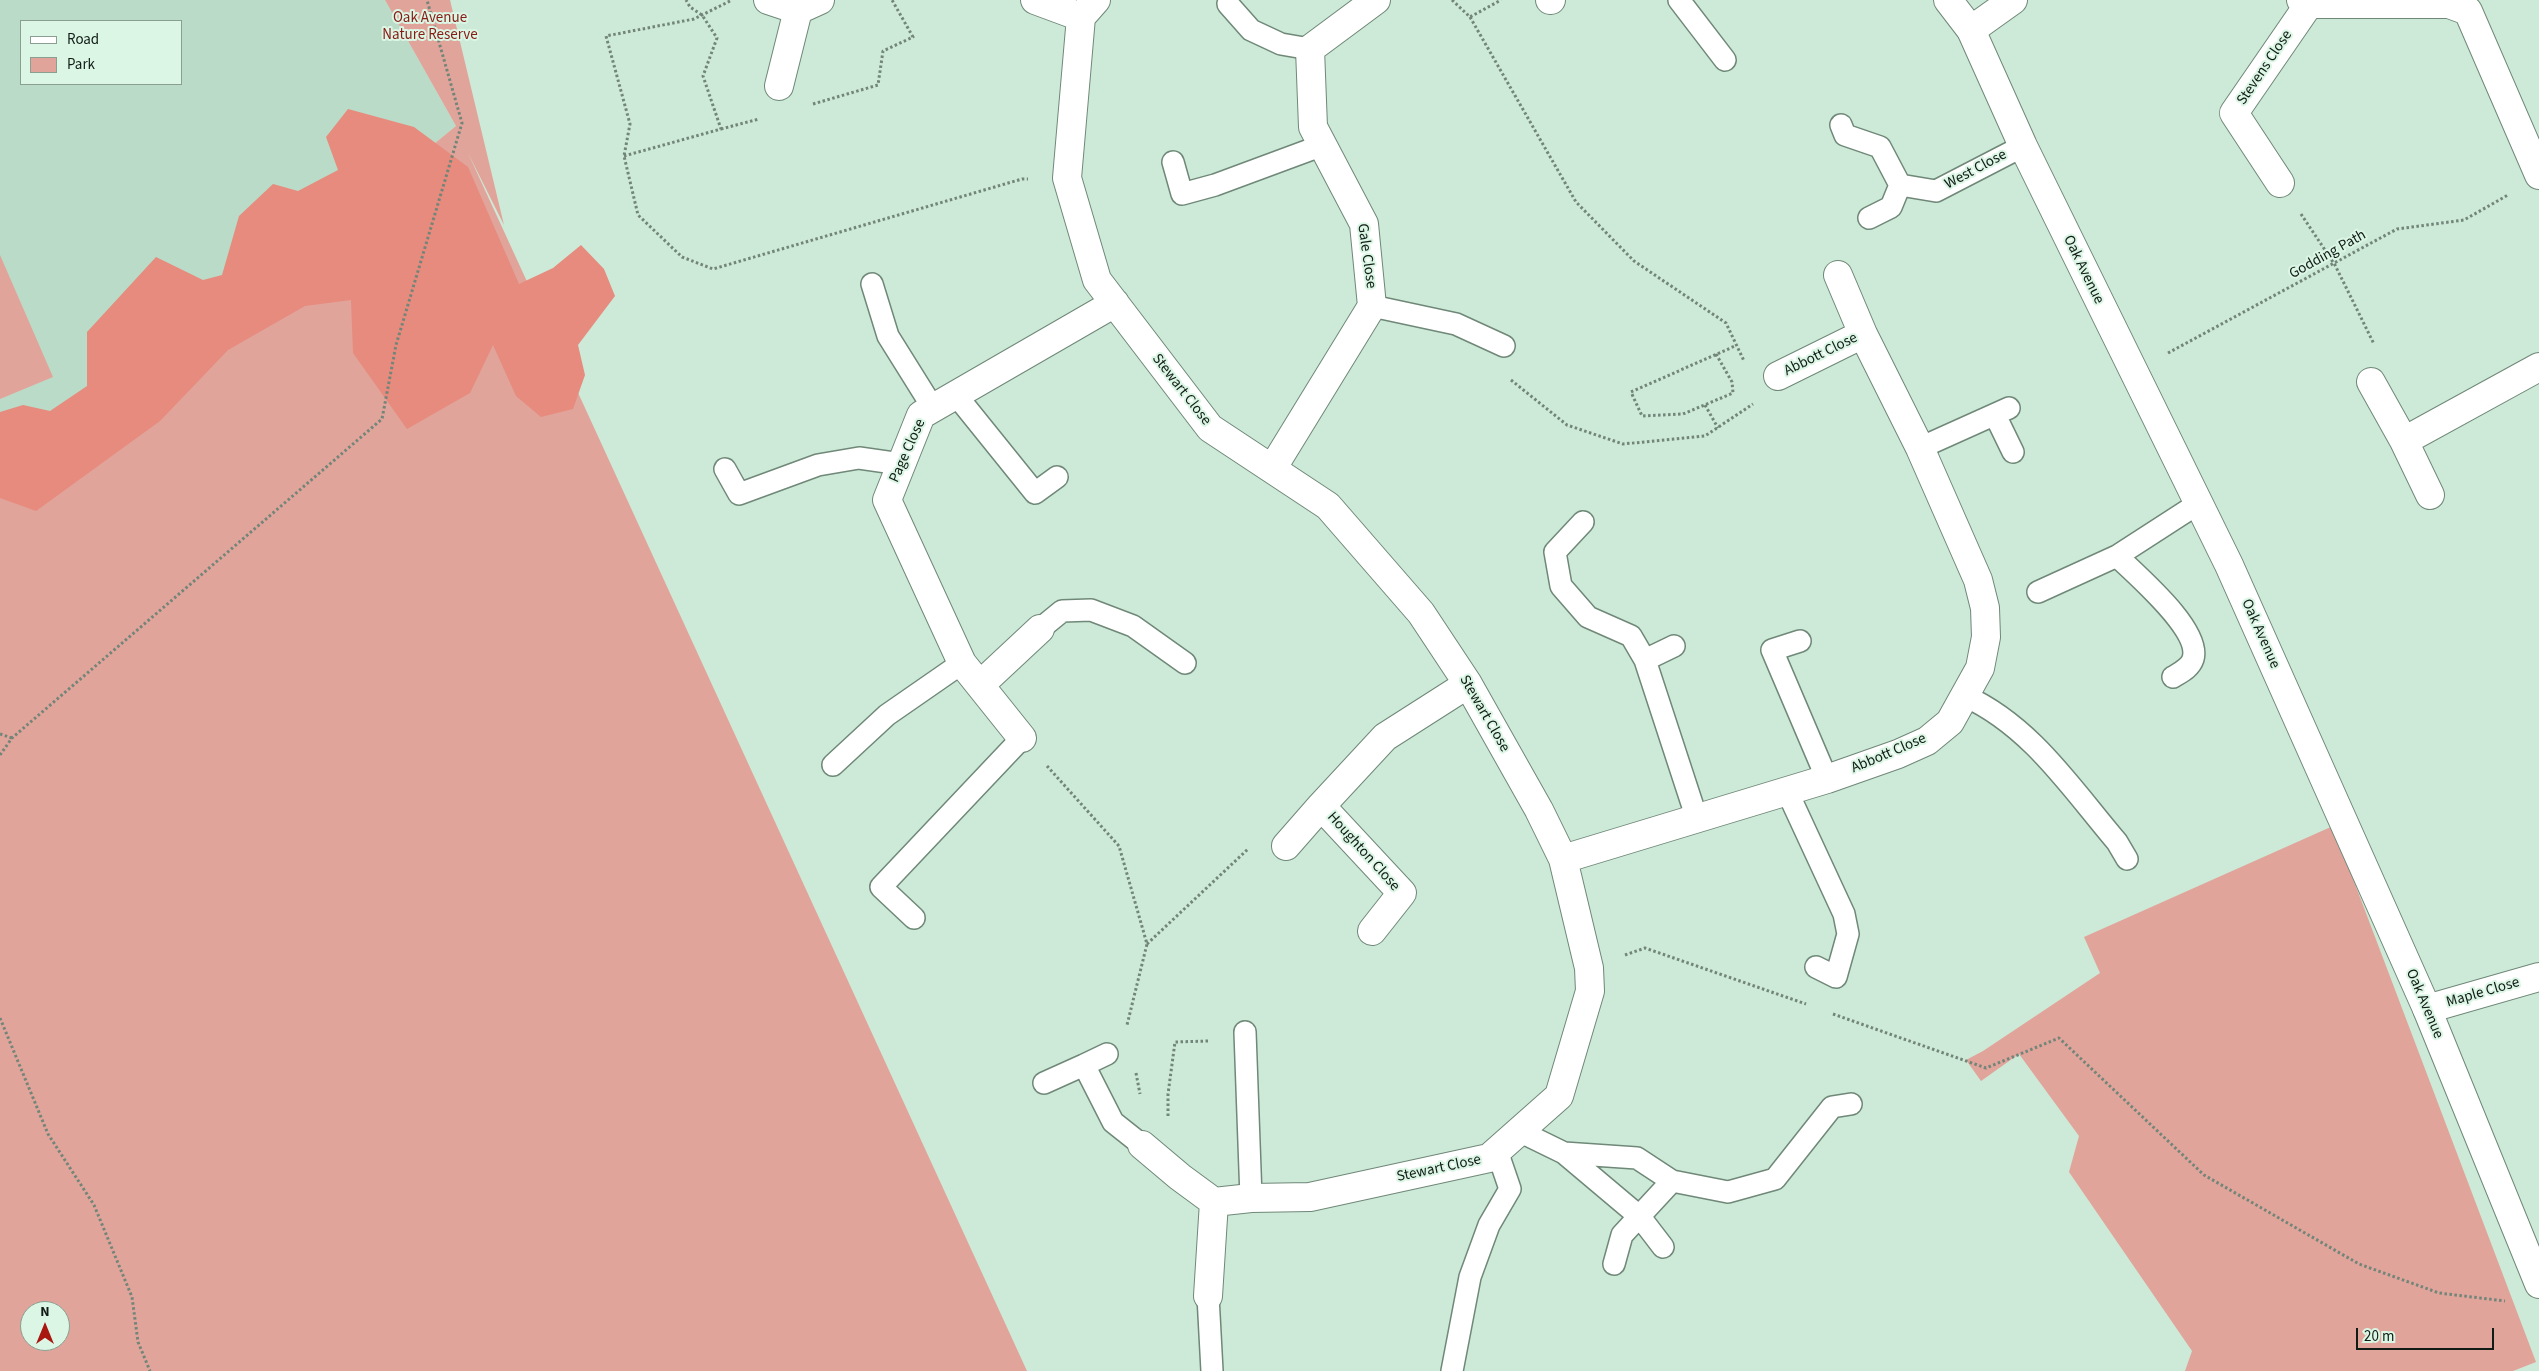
<!DOCTYPE html>
<html>
<head>
<meta charset="utf-8">
<style>
  body { margin:0 }
  #map { position:relative; width:2539px; height:1371px; overflow:hidden; background:#cde9d7; font-family:"Source Sans 3",sans-serif }
  canvas { display:block }
  .legend { position:absolute; left:20px; top:20px; width:162px; height:65px; box-sizing:border-box; background:#dbf6e4; border:1px solid #8a9e91; margin:0; padding:6px 9px; list-style:none; font-size:15px; color:#111b15 }
  .legend li { display:flex; align-items:center; gap:10px; height:25px }
  .legend b { width:25px; border:1px solid #8a9e91 }
  .north { position:absolute; left:20px; top:1301px; width:50px; height:50px; box-sizing:border-box; background:#dbf6e4; border:1px solid #8a9e91; border-radius:50%; rotate:0deg; font-size:14px; font-weight:700; line-height:20px; text-align:center; color:#111b15 }
  .north::after { content:''; display:block; margin:auto; width:18px; height:22px; background:#a91711; clip-path:polygon(50% 0,100% 100%,50% 72%,0 100%) }
  .scale { position:absolute; left:2356px; top:1328px; width:138px; height:22px; box-sizing:border-box; border:2px solid #111b15; border-top:0; padding-left:6px; font-size:15px; line-height:18px; white-space:nowrap; color:#111b15; -webkit-text-stroke:4px #dbf6e4; paint-order:stroke }
</style>
</head>
<body>
<div id="map">
<canvas width="2539" height="1371"></canvas>
<ul class="legend">
<li><b style="height:6px;background:#fff"></b>Road</li>
<li><b style="height:14px;background:#e1a49a"></b>Park</li>
</ul>
<div class="north">N</div>
<div class="scale">20 m</div>
</div>
<script>
const g = document.querySelector('canvas').getContext('2d');
g.lineJoin = 'round';
function fill(path, color) {
  g.fillStyle = color;
  g.fill(path, 'evenodd');
}
function strokePath(path, color, width, dash) {
  g.strokeStyle = color;
  g.lineWidth = width;
  g.lineCap = dash ? 'butt' : 'round';
  g.setLineDash(dash || []);
  g.stroke(path);
}
function write(font, color, halo, rows, align = 'center') {
  g.font = font + ' "Source Sans 3",sans-serif';
  g.lineWidth = 4;
  g.setLineDash([]);
  g.textBaseline = 'middle';
  g.strokeStyle = halo;
  g.fillStyle = color;
  for (const [text, x, y, turn = 0] of rows) {
    g.save();
    g.translate(x, y);
    g.rotate((+turn || 0) * Math.PI / 180);
    g.textAlign = isNaN(turn) ? turn : align;
    if (halo) g.strokeText(text, 0, 0);
    g.fillText(text, 0, 0);
    g.restore();
  }
}
fill(new Path2D(`
  M 0,0 L 385,0 L 456,126 L 0,498 ZM 21,21 L 181,21 L 181,84 L 21,84 Z`), '#badbc7');
fill(new Path2D(`
  M 385,0 L 450,0 L 504,225 L 468,153 L 1027,1371 L 0,1371 L 0,498 L 456,126 ZM 30,1311 L 60,1311 L 60,1341 L 30,1341 Z
  M 0,255 L 53,377 L 0,399 Z
  M 2333,826 L 2536,1362 L 2513,1371 L 2185,1371 L 2192,1351 L 2069,1172 L 2079,1136 L 2019,1054 L 1981,1081 L 1966,1060 L 1983,1051 L 2100,973 L 2084,937 Z`), '#e1a49a');
fill(new Path2D(`
  M 348,109 L 414,127 L 468,167 L 519,284 L 553,268 L 581,245 L 604,269 L 615,296 L 578,345 L 585,375 L 573,409 L 541,417 L 516,396 L 493,345 L 470,393 L 407,429 L 353,353 L 351,300 L 305,306 L 228,350 L 160,421 L 36,511 L 0,498 L 0,412 L 23,405 L 50,411 L 87,386 L 87,332 L 156,257 L 203,280 L 222,275 L 239,216 L 273,184 L 298,191 L 338,170 L 326,137 Z`), '#e68b7d');
const service = new Path2D(`
  M 1679,0 L 1725,60
  M 1228,4 L 1251,30 L 1281,44 L 1310,49
  M 1841,125 L 1845,135 L 1880,147 L 1900,185 L 1936,191 L 2023,146
  M 1173,162 L 1182,194 L 1215,185 L 1323,145
  M 1869,218 L 1891,207 L 1900,185
  M 872,284 L 888,336 L 933,408
  M 1372,306 L 1456,324 L 1504,346
  M 956,395 L 1035,493 L 1057,477
  M 1995,415 L 2013,452
  M 1920,448 L 2009,408
  M 725,469 L 739,494 L 818,465 L 859,458 L 901,464
  M 1583,522 L 1555,552 L 1561,586 L 1588,617 L 1631,636 L 1645,660 L 1697,819
  M 2117,556 L 2199,503
  M 2038,592 L 2117,556 C 2136,575 2202,630 2193,659 C 2190,668 2181,672 2173,677
  M 1040,629 L 1062,611 L 1091,610 L 1133,626 L 1185,663
  M 1800,641 L 1772,650 L 1827,779
  M 1645,660 L 1674,646
  M 1965,696 C 2031,726 2071,788 2117,842 L 2127,859
  M 833,765 L 887,715 L 962,663
  M 1787,791 L 1844,914 L 1848,934 L 1836,977 L 1816,967
  M 914,918 L 881,887 L 1022,738
  M 1245,1032 L 1251,1198
  M 1084,1065 L 1107,1054
  M 1044,1083 L 1084,1065 L 1113,1122 L 1142,1145
  M 1519,1131 L 1564,1153 L 1637,1158 L 1672,1181 L 1728,1192 L 1775,1179 L 1832,1107 L 1851,1104
  M 1564,1153 L 1640,1217 L 1663,1247
  M 1614,1264 L 1622,1235 L 1672,1181
  M 1208,1296 L 1212,1371
  M 1452,1371 L 1470,1277 L 1489,1225 L 1510,1189 L 1497,1151`);
const minor = new Path2D(`
  M 768,0 L 798,10
  M 1035,0 L 1081,17
  M 1096,0 L 1081,17 L 1067,178 L 1097,280 L 1210,428 L 1328,506 L 1421,613 L 1468,684 L 1539,810 L 1563,859 L 1589,968 L 1590,991 L 1559,1096 L 1489,1158 L 1310,1197 L 1251,1198 L 1214,1202 L 1208,1296
  M 1550,0 L 1551,0
  M 2301,0 L 2309,4 L 2449,4 L 2468,11 L 2539,175
  M 1971,30 L 2013,0
  M 779,86 L 798,10 L 820,0
  M 2280,183 L 2234,113 L 2309,4
  M 1778,376 L 1863,334
  M 2371,382 L 2404,441 L 2539,367
  M 2404,441 L 2430,495
  M 1272,469 L 1372,306 L 1364,224 L 1313,127 L 1310,49 L 1376,0
  M 980,685 L 1040,629
  M 1022,738 L 962,663 L 887,500 L 921,415 L 1115,303
  M 1286,846 L 1321,806
  M 1563,859 L 1827,779 L 1898,754 L 1927,741 L 1950,722 L 1980,668 L 1986,637 L 1985,608 L 1978,580 L 1920,448 L 1863,334 L 1838,275
  M 1372,931 L 1402,893 L 1321,806 L 1385,737 L 1468,684
  M 2427,1009 L 2539,977
  M 1142,1145 L 1180,1177 L 1214,1202`);
const tertiary = new Path2D(`
  M 1948,0 L 1971,30 L 2023,146 L 2229,565 L 2427,1009 L 2539,1284`);
strokePath(service, '#6f8878', 24);
strokePath(minor, '#6f8878', 30);
strokePath(tertiary, '#6f8878', 30);
strokePath(new Path2D(`
  M 1452,0 L 1470,17 L 1501,0
  M 730,1 L 694,19 L 606,36 L 630,124 L 624,156 L 638,215 L 682,257 L 713,269 L 1022,179 L 1028,179
  M 1470,17 L 1576,202 L 1634,261 L 1726,323 L 1744,361
  M 813,104 L 878,85 L 883,51 L 913,37 L 892,0
  M 721,129 L 759,119
  M 624,156 L 721,129 L 703,76 L 717,38 L 702,15 L 690,7 L 686,0
  M 2301,214 L 2335,265 L 2374,344
  M 2168,353 L 2397,229 L 2464,220 L 2508,195
  M 1716,354 L 1732,382 L 1733,393 L 1683,414 L 1642,416 L 1631,392 L 1735,346
  M 1511,380 L 1567,425 L 1623,444 L 1705,436 L 1753,404
  M 1705,405 L 1718,428
  M 0,734 L 12,738
  M 0,755 L 12,738 L 382,419 L 396,345 L 462,123 L 427,0
  M 1047,766 L 1119,846 L 1147,944 L 1127,1025
  M 1147,944 L 1248,849
  M 1625,955 L 1645,948 L 1806,1004
  M 1833,1014 L 1986,1068 L 2059,1038 L 2204,1175 L 2359,1264 L 2439,1293 L 2505,1301
  M 0,1018 L 48,1134 L 94,1205 L 132,1297 L 138,1342 L 150,1371
  M 1136,1073 L 1140,1094
  M 1168,1116 L 1168,1094 L 1175,1042 L 1209,1041`), '#728579', 3, [2.5, 2.5]);
strokePath(service, '#fff', 21);
strokePath(minor, '#fff', 28);
strokePath(tertiary, '#fff', 28);
write('15px', '#881c15', '#dbf6e4', [
  ["Oak Avenue",430,19],
  ["Nature Reserve",430,36]
]);
write('15px', '#111b15', '#dbf6e4', [
  ["Stevens Close",2265,68,-56],
  ["West Close",1976,170,-28],
  ["Godding Path",2328,255,-29],
  ["Gale Close",1366,256,82],
  ["Oak Avenue",2083,270,64],
  ["Abbott Close",1821,355,-26],
  ["Stewart Close",1181,390,52],
  ["Page Close",908,451,-66],
  ["Oak Avenue",2260,634,66],
  ["Stewart Close",1484,714,60],
  ["Abbott Close",1889,754,-23],
  ["Houghton Close",1363,852,48],
  ["Maple Close",2483,993,-16],
  ["Oak Avenue",2424,1004,67],
  ["Stewart Close",1439,1169,-12]
]);
</script>
</body>
</html>
